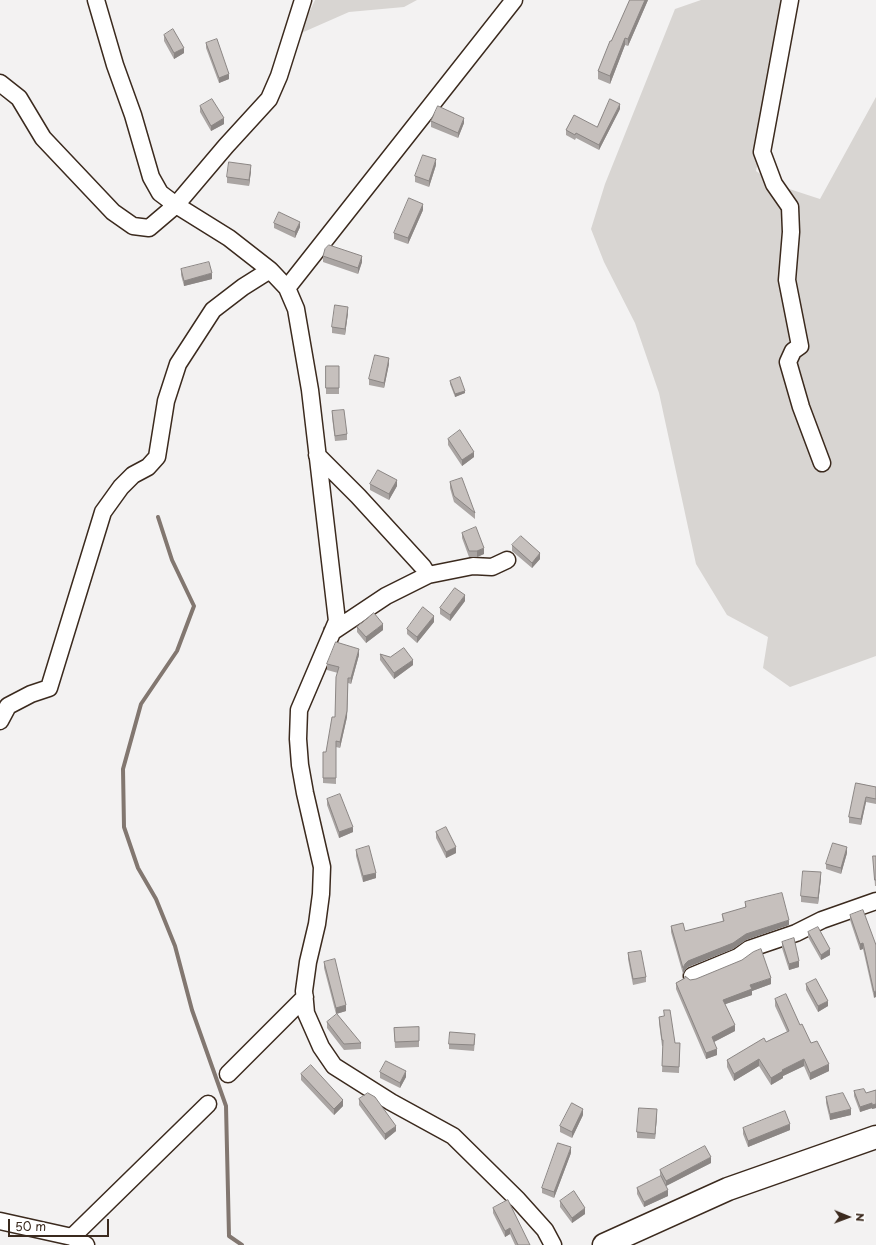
<!DOCTYPE html>
<html>
<head>
<meta charset="utf-8">
<style>
  body { margin:0 }
  #map { position:relative; width:876px; height:1245px; overflow:hidden; background:#f3f2f2; font-family:"Playpen Sans",sans-serif }
  canvas { display:block }
  .north { position:absolute; left:828px; top:1197px; width:40px; height:40px; -webkit-text-stroke:3px #fff; paint-order:stroke; rotate:91deg; font-size:11px; font-weight:700; line-height:16px; text-align:center; color:#3b2a1e }
  .north::after { content:''; display:block; margin:auto; width:14px; height:18px; background:#3b2a1e; clip-path:polygon(50% 0,100% 100%,50% 72%,0 100%) }
  .scale { position:absolute; left:8px; top:1219px; width:101px; height:18px; box-sizing:border-box; border:2px solid #3b2a1e; border-top:0; padding-left:5px; font-size:12px; line-height:14px; white-space:nowrap; color:#3b2a1e; -webkit-text-stroke:3px #fff; paint-order:stroke }
</style>
</head>
<body>
<div id="map">
<canvas width="876" height="1245"></canvas>
<div class="north">N</div>
<div class="scale">50 m</div>
</div>
<script>
const g = document.querySelector('canvas').getContext('2d');
g.lineJoin = 'round';
function fill(path, color) {
  g.fillStyle = color;
  g.fill(path, 'evenodd');
}
function strokePath(path, color, width, dash) {
  g.strokeStyle = color;
  g.lineWidth = width;
  g.lineCap = dash ? 'butt' : 'round';
  g.setLineDash(dash || []);
  g.stroke(path);
}
fill(new Path2D(`
  M 315,0 L 417,0 L 404,7 L 349,12 L 299,34 Z
  M 701,0 L 786,0 L 775,85 L 756,171 L 774,184 L 820,199 L 876,97 L 876,656 L 790,687 L 763,668 L 768,637 L 727,615 L 696,564 L 659,393 L 635,323 L 604,262 L 591,229 L 605,184 L 675,9 Z`), '#d8d5d2');
strokePath(new Path2D(`
  M 158,517 L 172,560 L 194,606 L 177,651 L 141,704 L 123,769 L 124,827 L 138,868 L 156,899 L 175,946 L 192,1010 L 226,1106 L 229,1236 L 242,1245`), '#827770', 4);
const street = new Path2D(`
  M 96,0 L 115,65 L 133,115 L 151,177 L 160,193 L 176,205 L 229,238 L 270,270 L 287,288 L 296,309 L 310,390 L 337,621 L 299,710 L 298,739 L 300,765 L 305,793 L 322,867 L 321,894 L 317,924 L 308,962 L 304,991 L 306,1013 L 321,1047 L 334,1066 L 391,1102 L 453,1136 L 518,1200 L 545,1230 L 553,1245
  M 790,0 L 762,152 L 774,184 L 790,207 L 791,232 L 787,280 L 800,346 L 793,351 L 788,362 L 801,407 L 822,463
  M 0,83 L 19,98 L 43,138 L 113,212 L 133,226 L 149,228 L 176,205 L 226,146 L 269,99 L 279,76 L 303,0
  M 287,288 L 514,0
  M 317,455 L 358,496 L 423,567 L 428,575
  M 332,632 L 386,596 L 428,575 L 473,566 L 492,567 L 507,560
  M 0,721 L 8,706 L 31,694 L 49,688 L 103,512 L 121,487 L 133,475 L 148,467 L 157,457 L 166,401 L 178,364 L 213,310 L 243,287 L 270,270
  M 692,976 L 738,957 L 749,949 L 796,933 L 822,920 L 876,901
  M 228,1074 L 305,997
  M 0,1221 L 72,1237 L 208,1104
  M 72,1237 L 86,1245`);
const secondary = new Path2D(`
  M 604,1245 L 728,1189 L 876,1137`);
strokePath(street, '#3b2a1e', 19);
strokePath(secondary, '#3b2a1e', 25);
strokePath(street, '#fff', 16);
strokePath(secondary, '#fff', 22);
fill(new Path2D(`
  M 630,0 L 648,0 L 628,46 L 625,45 L 610,84 L 598,79 L 598,71 Z
  M 164,35 L 184,53 L 174,59 L 164,41 Z
  M 206,43 L 229,79 L 219,83 L 206,48 Z
  M 200,106 L 224,124 L 211,131 L 200,112 Z
  M 620,109 L 599,150 L 576,138 L 575,140 L 566,135 L 566,130 L 597,127 Z
  M 431,121 L 464,123 L 458,138 L 431,127 Z
  M 436,165 L 429,187 L 415,182 L 415,176 Z
  M 251,171 L 249,186 L 227,183 L 227,177 Z
  M 423,210 L 408,244 L 394,239 L 394,233 Z
  M 274,223 L 300,227 L 295,238 L 274,228 Z
  M 323,256 L 362,262 L 358,274 L 323,262 Z
  M 181,269 L 212,279 L 184,286 L 181,275 Z
  M 348,313 L 345,335 L 332,333 L 332,327 Z
  M 389,364 L 384,388 L 369,385 L 369,379 Z
  M 326,366 L 339,366 L 339,394 L 326,394 Z
  M 450,381 L 465,393 L 455,397 L 450,384 Z
  M 332,411 L 347,434 L 347,440 L 335,441 L 332,417 Z
  M 448,439 L 474,457 L 462,466 L 448,445 Z
  M 450,482 L 475,513 L 475,519 L 454,502 L 450,488 Z
  M 370,484 L 397,486 L 389,500 L 370,490 Z
  M 462,533 L 484,554 L 477,557 L 469,557 L 462,538 Z
  M 512,545 L 540,559 L 532,568 L 512,551 Z
  M 465,601 L 450,621 L 440,614 L 440,608 Z
  M 434,622 L 417,643 L 407,634 L 407,629 Z
  M 357,627 L 383,630 L 366,643 L 357,632 Z
  M 380,654 L 390,657 L 413,665 L 394,679 L 380,660 Z
  M 359,655 L 351,684 L 348,683 L 347,717 L 340,748 L 336,747 L 336,784 L 323,783 L 323,752 L 326,752 L 335,717 L 338,673 L 327,670 L 327,664 Z
  M 856,783 L 876,787 L 876,804 L 866,802 L 861,825 L 849,823 L 849,817 Z
  M 327,799 L 353,832 L 339,838 L 327,805 Z
  M 436,832 L 456,853 L 446,858 L 436,838 Z
  M 356,850 L 376,878 L 363,882 L 356,856 Z
  M 847,853 L 841,874 L 826,869 L 826,864 Z
  M 873,856 L 876,856 L 876,886 L 875,886 Z
  M 821,878 L 818,904 L 801,902 L 801,896 Z
  M 745,902 L 789,925 L 746,940 L 733,949 L 688,967 L 685,970 L 683,974 L 671,932 L 671,926 L 685,931 L 723,922 L 722,914 L 745,908 Z
  M 850,915 L 876,945 L 874,998 L 863,949 L 860,950 L 850,920 Z
  M 808,932 L 830,955 L 821,960 L 808,937 Z
  M 782,942 L 799,967 L 789,970 L 782,948 Z
  M 628,953 L 646,977 L 646,982 L 633,985 L 628,959 Z
  M 324,962 L 346,1011 L 336,1014 L 324,968 Z
  M 685,976 L 690,980 L 771,984 L 752,991 L 752,995 L 725,1004 L 735,1031 L 714,1042 L 717,1055 L 706,1059 L 676,989 L 676,983 L 685,978 Z
  M 806,984 L 828,1006 L 818,1012 L 806,990 Z
  M 775,999 L 800,1025 L 829,1071 L 810,1080 L 804,1066 L 783,1076 L 783,1078 L 771,1085 L 759,1066 L 734,1081 L 727,1067 L 727,1060 L 766,1042 L 787,1032 L 775,1006 Z
  M 659,1017 L 675,1043 L 680,1043 L 679,1073 L 662,1072 L 663,1046 L 662,1046 L 659,1023 Z
  M 327,1022 L 361,1043 L 361,1049 L 344,1050 L 327,1028 Z
  M 419,1027 L 419,1047 L 395,1048 L 394,1028 Z
  M 475,1040 L 474,1051 L 449,1049 L 449,1044 Z
  M 380,1072 L 406,1077 L 400,1088 L 380,1078 Z
  M 301,1074 L 343,1106 L 334,1115 L 301,1080 Z
  M 876,1090 L 876,1108 L 872,1109 L 872,1108 L 860,1112 L 854,1096 L 854,1091 L 866,1093 Z
  M 826,1097 L 851,1115 L 830,1120 L 826,1103 Z
  M 359,1099 L 396,1131 L 385,1140 L 359,1105 Z
  M 583,1115 L 572,1138 L 560,1132 L 560,1126 Z
  M 657,1115 L 655,1139 L 637,1138 L 637,1132 Z
  M 743,1128 L 790,1130 L 748,1147 L 743,1134 Z
  M 571,1153 L 554,1198 L 542,1193 L 542,1188 Z
  M 711,1163 L 666,1186 L 668,1196 L 644,1207 L 637,1194 L 637,1188 L 661,1177 L 660,1175 L 660,1170 Z
  M 560,1201 L 585,1214 L 572,1223 L 560,1207 Z
  M 493,1208 L 530,1245 L 515,1245 L 510,1234 L 505,1237 L 493,1213 Z`), '#aaa5a3');
fill(new Path2D(`
  M 645,0 L 648,0 L 628,46 L 628,39 Z
  M 625,38 L 625,45 L 610,84 L 610,76 Z
  M 184,48 L 184,53 L 174,59 L 174,53 Z
  M 229,74 L 229,79 L 219,83 L 219,78 Z
  M 620,104 L 620,109 L 599,150 L 599,145 Z
  M 224,118 L 224,124 L 211,131 L 211,126 Z
  M 464,118 L 464,123 L 458,138 L 458,133 Z
  M 436,159 L 436,165 L 429,187 L 429,181 Z
  M 251,165 L 251,171 L 249,186 L 249,180 Z
  M 423,204 L 423,210 L 408,244 L 408,238 Z
  M 300,222 L 300,227 L 295,238 L 295,232 Z
  M 362,256 L 362,262 L 358,274 L 358,268 Z
  M 212,273 L 212,279 L 184,286 L 184,281 Z
  M 348,307 L 348,313 L 345,335 L 345,329 Z
  M 389,358 L 389,364 L 384,388 L 384,383 Z
  M 465,391 L 465,393 L 455,397 L 455,394 Z
  M 474,452 L 474,457 L 462,466 L 462,460 Z
  M 397,480 L 397,486 L 389,500 L 389,494 Z
  M 484,548 L 484,554 L 477,557 L 477,551 Z
  M 540,553 L 540,559 L 532,568 L 532,563 Z
  M 465,595 L 465,601 L 450,621 L 450,615 Z
  M 434,616 L 434,622 L 417,643 L 417,637 Z
  M 383,624 L 383,630 L 366,643 L 366,637 Z
  M 359,649 L 359,655 L 351,684 L 351,678 Z
  M 413,660 L 413,665 L 394,679 L 394,673 Z
  M 348,683 L 347,717 L 340,748 L 340,742 Z
  M 866,797 L 866,802 L 861,825 L 861,819 Z
  M 353,827 L 353,832 L 339,838 L 339,832 Z
  M 456,847 L 456,853 L 446,858 L 446,852 Z
  M 847,847 L 847,853 L 841,874 L 841,868 Z
  M 821,872 L 821,878 L 818,904 L 818,898 Z
  M 376,873 L 376,878 L 363,882 L 363,876 Z
  M 789,920 L 789,925 L 746,940 L 733,949 L 688,967 L 685,970 L 683,974 L 683,968 L 685,964 L 688,961 L 746,934 Z
  M 863,943 L 863,949 L 860,950 L 860,944 Z
  M 830,949 L 830,955 L 821,960 L 821,955 Z
  M 799,961 L 799,967 L 789,970 L 789,964 Z
  M 771,978 L 771,984 L 752,991 L 752,995 L 723,1005 L 723,1000 L 750,985 Z
  M 876,991 L 876,997 L 874,998 L 874,992 Z
  M 828,1001 L 828,1006 L 818,1012 L 818,1006 Z
  M 346,1005 L 346,1011 L 336,1014 L 336,1008 Z
  M 735,1025 L 735,1031 L 712,1043 L 712,1037 Z
  M 717,1049 L 717,1055 L 706,1059 L 706,1053 Z
  M 759,1059 L 759,1066 L 734,1081 L 734,1074 Z
  M 804,1059 L 804,1066 L 783,1076 L 783,1078 L 771,1085 L 771,1078 L 782,1070 Z
  M 829,1064 L 829,1071 L 810,1080 L 810,1073 Z
  M 406,1071 L 406,1077 L 400,1088 L 400,1083 Z
  M 343,1100 L 343,1106 L 334,1115 L 334,1109 Z
  M 872,1103 L 872,1108 L 860,1112 L 860,1107 Z
  M 876,1104 L 876,1108 L 872,1109 L 872,1105 Z
  M 583,1109 L 583,1115 L 572,1138 L 572,1132 Z
  M 657,1109 L 657,1115 L 655,1139 L 655,1134 Z
  M 851,1109 L 851,1115 L 830,1120 L 830,1114 Z
  M 790,1124 L 790,1130 L 748,1147 L 748,1141 Z
  M 396,1126 L 396,1131 L 385,1140 L 385,1134 Z
  M 571,1147 L 571,1153 L 554,1198 L 554,1192 Z
  M 711,1157 L 711,1163 L 666,1186 L 666,1181 Z
  M 668,1190 L 668,1196 L 644,1207 L 644,1202 Z
  M 585,1208 L 585,1214 L 572,1223 L 572,1218 Z
  M 510,1228 L 510,1234 L 505,1237 L 505,1231 Z`), '#8b8684');
const building = new Path2D(`
  M 630,0 L 645,0 L 628,39 L 625,38 L 610,76 L 598,71 L 610,41 L 611,41 Z
  M 173,29 L 184,48 L 174,53 L 164,35 Z
  M 217,39 L 229,74 L 219,78 L 206,43 Z
  M 212,99 L 224,118 L 211,126 L 200,106 Z
  M 610,99 L 620,104 L 599,145 L 576,133 L 575,135 L 566,130 L 574,115 L 597,127 Z
  M 438,106 L 464,118 L 458,133 L 431,121 Z
  M 423,155 L 436,159 L 429,181 L 415,176 Z
  M 229,162 L 251,165 L 249,180 L 227,177 Z
  M 409,198 L 423,204 L 408,238 L 394,233 Z
  M 279,212 L 300,222 L 295,232 L 274,223 Z
  M 329,245 L 362,256 L 358,268 L 323,256 L 325,249 Z
  M 209,262 L 212,273 L 184,281 L 181,269 Z
  M 335,305 L 348,307 L 345,329 L 332,327 Z
  M 375,355 L 389,358 L 384,383 L 369,379 Z
  M 326,366 L 339,366 L 339,388 L 326,388 Z
  M 460,377 L 465,391 L 455,394 L 450,381 Z
  M 344,410 L 347,434 L 335,436 L 332,411 Z
  M 460,430 L 474,452 L 462,460 L 448,439 Z
  M 378,470 L 397,480 L 389,494 L 370,484 Z
  M 462,478 L 475,513 L 454,496 L 450,482 Z
  M 476,527 L 484,548 L 477,551 L 469,551 L 462,533 Z
  M 521,536 L 540,553 L 532,563 L 512,545 Z
  M 455,588 L 465,595 L 450,615 L 440,608 Z
  M 423,607 L 434,616 L 417,637 L 407,629 Z
  M 374,613 L 383,624 L 366,637 L 357,627 Z
  M 336,642 L 359,649 L 351,678 L 348,678 L 347,711 L 340,742 L 336,741 L 336,778 L 323,778 L 323,752 L 326,752 L 332,717 L 335,717 L 336,677 L 339,667 L 327,664 Z
  M 404,648 L 413,660 L 394,673 L 380,654 L 390,657 Z
  M 856,783 L 876,787 L 876,799 L 866,797 L 861,819 L 849,817 Z
  M 340,794 L 353,827 L 339,832 L 327,799 Z
  M 446,827 L 456,847 L 446,852 L 436,832 Z
  M 833,843 L 847,847 L 841,868 L 826,864 Z
  M 369,846 L 376,873 L 363,876 L 356,850 Z
  M 873,856 L 876,856 L 876,880 L 875,880 Z
  M 803,871 L 821,872 L 818,898 L 801,896 Z
  M 782,893 L 789,920 L 746,934 L 733,943 L 688,961 L 685,964 L 683,968 L 671,926 L 683,923 L 685,931 L 724,921 L 722,914 L 746,907 L 745,902 Z
  M 863,910 L 876,945 L 876,991 L 874,992 L 863,943 L 860,944 L 850,915 Z
  M 818,927 L 830,949 L 821,955 L 808,932 Z
  M 794,938 L 799,961 L 789,964 L 782,942 Z
  M 761,949 L 771,978 L 750,985 L 752,989 L 723,1000 L 735,1025 L 712,1037 L 717,1049 L 706,1053 L 676,983 L 685,978 L 685,976 L 690,980 L 696,979 L 742,960 L 753,952 Z
  M 641,951 L 646,977 L 633,979 L 628,953 Z
  M 335,959 L 346,1005 L 336,1008 L 324,962 Z
  M 816,979 L 828,1001 L 818,1006 L 806,984 Z
  M 786,994 L 800,1025 L 802,1024 L 811,1043 L 817,1041 L 829,1064 L 810,1073 L 804,1059 L 782,1070 L 783,1071 L 771,1078 L 759,1059 L 734,1074 L 727,1060 L 764,1038 L 766,1042 L 789,1031 L 775,999 Z
  M 664,1010 L 670,1010 L 675,1043 L 680,1043 L 679,1067 L 662,1066 L 663,1040 L 662,1040 L 659,1017 L 664,1016 Z
  M 337,1014 L 361,1043 L 344,1044 L 327,1022 Z
  M 419,1027 L 419,1041 L 395,1042 L 394,1028 Z
  M 450,1032 L 475,1034 L 474,1045 L 449,1044 Z
  M 386,1061 L 406,1071 L 400,1083 L 380,1072 Z
  M 311,1065 L 343,1100 L 334,1109 L 301,1074 Z
  M 864,1089 L 866,1093 L 876,1090 L 876,1104 L 872,1105 L 872,1103 L 860,1107 L 854,1091 Z
  M 368,1093 L 375,1097 L 396,1126 L 385,1134 L 359,1099 Z
  M 843,1093 L 851,1109 L 830,1114 L 826,1097 Z
  M 572,1103 L 583,1109 L 572,1132 L 560,1126 Z
  M 639,1108 L 657,1109 L 655,1134 L 637,1132 Z
  M 785,1111 L 790,1124 L 748,1141 L 743,1128 Z
  M 558,1143 L 571,1147 L 554,1192 L 542,1188 Z
  M 705,1146 L 711,1157 L 666,1181 L 660,1170 Z
  M 661,1176 L 668,1190 L 644,1202 L 637,1188 Z
  M 574,1191 L 585,1208 L 572,1218 L 560,1201 Z
  M 508,1200 L 530,1245 L 518,1245 L 510,1228 L 505,1231 L 493,1208 Z`);
fill(building, '#c6c0bd');
strokePath(building, '#8b8684', 1);
</script>
</body>
</html>
